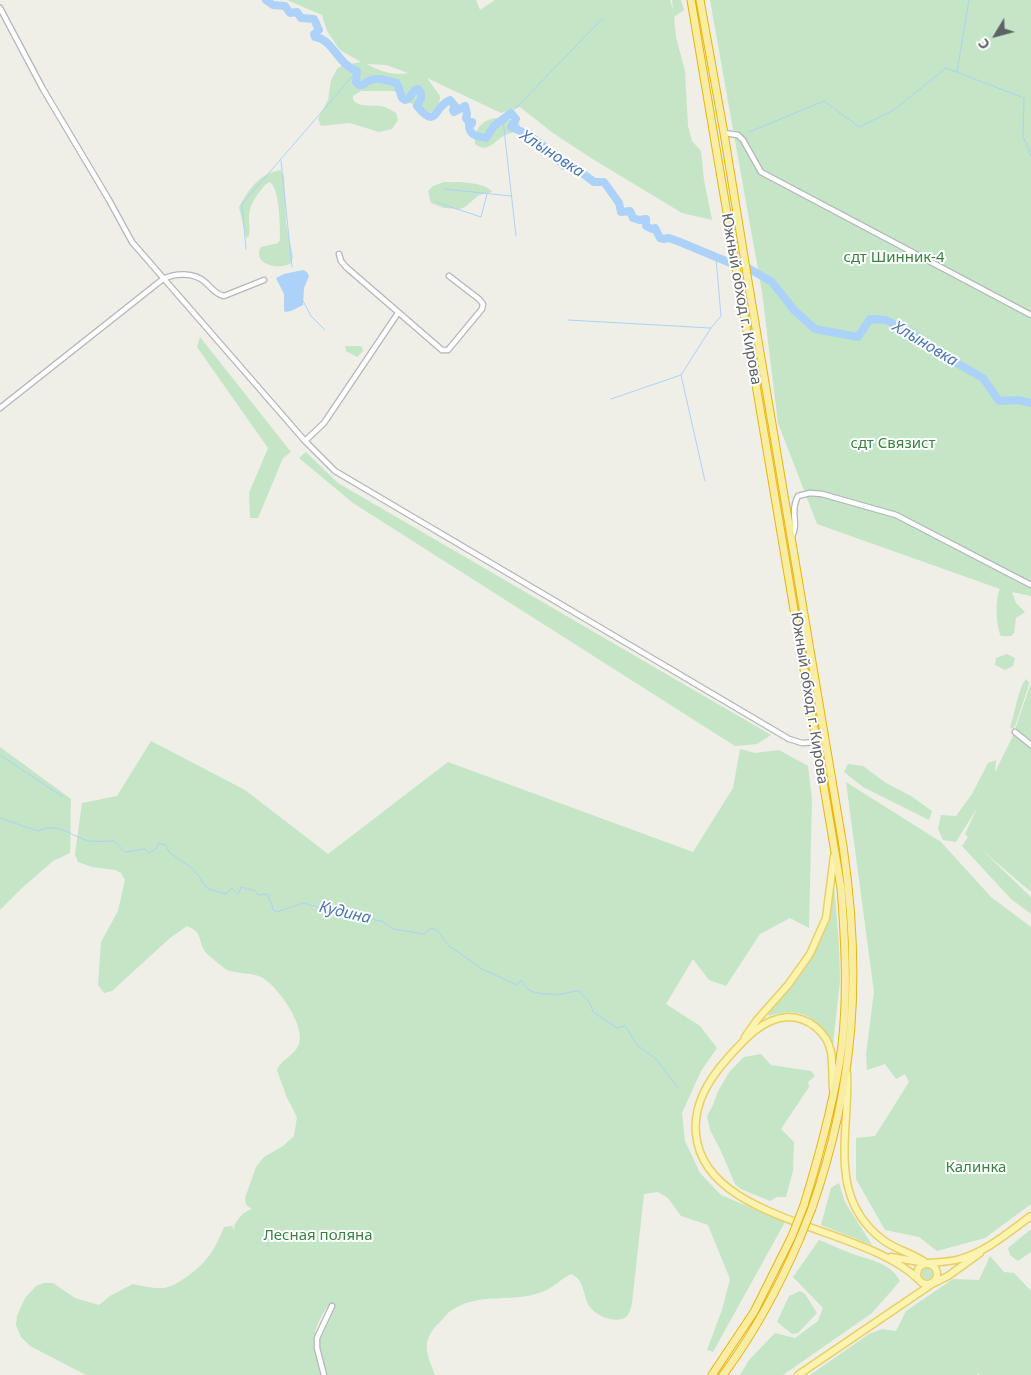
<!DOCTYPE html>
<html>
<head>
<meta charset="utf-8">
<style>
  body { margin:0 }
  #map { position:relative; width:1031px; height:1375px; overflow:hidden; background:#efeee7; font-family:"Noto Sans",sans-serif }
  canvas { display:block }
  .north { position:absolute; left:971px; top:10px; width:50px; height:50px; -webkit-text-stroke:4px #fff; paint-order:stroke; rotate:233deg; font-size:14px; font-weight:700; line-height:20px; text-align:center; color:#5e6166 }
  .north::after { content:''; display:block; margin:auto; width:18px; height:22px; background:#5e6166; clip-path:polygon(50% 0,100% 100%,50% 72%,0 100%) }
</style>
</head>
<body>
<div id="map">
<canvas width="1031" height="1375"></canvas>
<div class="north">С</div>
</div>
<script>
const g = document.querySelector('canvas').getContext('2d');
g.lineJoin = 'round';
function fill(path, color) {
  g.fillStyle = color;
  g.fill(path, 'evenodd');
}
function strokePath(path, color, width, dash) {
  g.strokeStyle = color;
  g.lineWidth = width;
  g.lineCap = dash ? 'butt' : 'round';
  g.setLineDash(dash || []);
  g.stroke(path);
}
function write(font, color, halo, rows, align = 'center') {
  g.font = font + ' "Noto Sans",sans-serif';
  g.lineWidth = 4;
  g.setLineDash([]);
  g.textBaseline = 'middle';
  g.strokeStyle = halo;
  g.fillStyle = color;
  for (const [text, x, y, turn = 0] of rows) {
    g.save();
    g.translate(x, y);
    g.rotate((+turn || 0) * Math.PI / 180);
    g.textAlign = isNaN(turn) ? turn : align;
    if (halo) g.strokeText(text, 0, 0);
    g.fillText(text, 0, 0);
    g.restore();
  }
}
fill(new Path2D(`
  M 287,0 L 476,0 L 480,10 L 495,0 L 670,0 L 673,9 L 672,0 L 681,0 L 684,10 L 674,17 L 676,37 L 685,71 L 688,126 L 692,141 L 701,151 L 704,180 L 712,220 L 682,213 L 591,158 L 553,133 L 520,107 L 501,113 L 427,78 L 440,96 C 440,106 435,114 424,113 L 394,91 L 361,91 L 353,96 L 353,100 C 361,108 370,105 381,106 C 386,107 391,110 396,113 L 398,120 L 392,129 L 379,132 L 350,123 L 321,126 L 318,119 L 328,100 L 331,80 L 337,69 L 343,65 L 361,62 L 340,50 L 327,31 L 322,15 ZM 367,64 L 386,65 L 408,73 C 395,76 378,71 367,64 Z
  M 710,0 L 1031,0 L 1031,596 L 1012,592 L 1016,603 L 1025,612 L 1016,618 L 1014,633 L 1011,636 L 1001,636 C 996,627 995,597 1000,589 L 817,524 L 778,423 L 762,292 Z
  M 497,118 L 518,121 L 520,126 L 519,130 C 514,133 508,133 504,136 C 494,141 488,154 475,144 C 474,129 482,119 497,118 Z
  M 280,170 L 284,176 L 286,223 L 293,257 L 291,263 C 280,271 251,264 261,247 L 278,243 L 280,240 C 280,227 280,189 270,182 L 266,184 C 257,194 248,206 249,220 C 249,226 250,231 249,236 L 246,238 L 239,207 C 249,189 259,174 280,170 Z
  M 444,182 C 458,182 480,181 492,191 L 490,193 L 479,195 L 465,207 L 459,209 L 444,208 L 431,203 L 428,191 L 433,186 Z
  M 200,337 L 291,452 L 283,458 L 258,518 L 250,518 L 249,493 L 268,448 L 197,347 Z
  M 345,346 C 351,347 357,345 362,347 L 363,351 L 357,357 L 346,351 Z
  M 306,452 L 338,483 L 771,735 L 757,744 L 735,746 L 353,503 L 299,458 Z
  M 1007,654 L 1015,658 L 1013,666 L 1005,670 L 995,665 L 996,658 Z
  M 1026,679 L 1029,682 L 1028,688 L 1015,726 L 1012,729 L 1010,727 C 1015,714 1018,688 1026,679 Z
  M 1031,683 L 1031,892 L 982,850 L 1031,897 L 1031,914 L 1011,899 L 962,846 L 968,837 L 965,834 L 977,808 L 956,842 L 943,840 L 938,829 L 941,815 L 956,816 L 972,794 L 988,763 L 996,760 L 995,772 L 1012,738 Z
  M 151,741 L 245,790 L 328,854 L 448,762 L 693,852 L 733,788 L 740,749 L 755,753 L 779,750 L 808,766 L 812,799 L 809,928 L 790,918 L 760,934 L 726,986 L 709,980 L 693,959 L 666,1004 L 700,1026 L 717,1048 L 701,1071 L 682,1113 L 685,1141 L 700,1173 L 721,1195 L 785,1222 L 713,1352 L 707,1350 L 722,1310 L 730,1279 L 708,1225 L 681,1216 L 668,1198 L 658,1192 L 644,1194 L 632,1303 C 631,1307 630,1314 626,1317 C 616,1324 596,1316 590,1307 C 582,1296 586,1280 571,1274 C 561,1279 553,1288 542,1292 C 514,1303 478,1292 452,1310 C 447,1313 443,1319 439,1323 C 420,1341 427,1354 435,1375 L 326,1375 L 319,1342 L 335,1308 L 328,1306 C 309,1334 313,1343 321,1375 L 86,1375 L 30,1346 L 21,1337 L 16,1325 L 17,1316 L 25,1298 L 36,1286 L 44,1283 L 53,1283 L 75,1298 L 99,1305 L 110,1296 L 133,1284 C 143,1286 153,1289 164,1288 C 171,1287 179,1282 185,1278 C 206,1264 215,1250 224,1227 L 232,1226 L 235,1231 L 234,1226 C 239,1217 243,1212 252,1209 L 246,1205 L 245,1198 L 256,1167 L 264,1157 L 283,1146 L 294,1136 L 297,1117 L 287,1098 L 277,1070 C 281,1059 295,1056 299,1044 C 306,1026 277,985 261,977 C 251,972 237,974 227,970 C 223,967 206,954 204,950 C 198,938 202,932 187,926 L 170,938 L 112,991 L 104,993 L 98,985 L 101,942 L 118,911 L 125,880 L 121,873 L 115,870 L 92,867 L 78,862 L 75,854 L 82,803 L 117,796 Z
  M 0,747 L 71,799 C 70,817 71,835 70,853 L 53,861 L 22,888 L 0,910 Z
  M 848,764 L 863,766 L 886,783 L 911,796 L 932,811 L 929,820 L 863,787 L 844,772 Z
  M 846,782 L 941,842 L 991,897 L 1031,927 L 1031,1204 L 985,1238 L 937,1251 L 919,1237 L 885,1230 L 856,1179 L 856,1138 L 875,1136 L 909,1082 L 905,1074 L 896,1079 L 885,1064 L 867,1070 L 866,1054 L 874,992 Z
  M 834,885 L 839,945 L 840,981 L 833,1044 C 817,1016 800,1006 769,1016 L 768,1013 C 807,971 828,943 834,885 Z
  M 761,1054 L 771,1065 L 811,1071 L 815,1076 L 808,1082 L 809,1087 L 781,1129 L 794,1142 L 793,1171 L 786,1197 L 777,1197 L 770,1201 L 741,1189 L 735,1184 L 721,1151 L 710,1130 L 707,1116 L 713,1105 L 718,1091 L 730,1071 L 744,1057 Z
  M 839,1183 L 845,1202 L 872,1245 L 821,1225 L 831,1188 Z
  M 1031,1229 L 1031,1252 L 1018,1261 L 1010,1255 L 1008,1248 Z
  M 819,1240 C 830,1244 841,1250 853,1254 C 870,1260 891,1263 900,1281 L 872,1313 L 783,1375 L 740,1375 L 749,1360 L 775,1333 L 795,1338 L 818,1321 L 823,1308 L 793,1277 Z
  M 990,1256 L 1004,1272 L 1014,1273 L 1031,1291 L 1031,1375 L 980,1375 L 978,1373 L 977,1375 L 810,1375 L 869,1334 L 882,1329 L 896,1331 L 906,1311 L 953,1279 L 979,1280 Z
  M921.5 1274a5.5 5.5 0 1 1 11 0a5.5 5.5 0 1 1-11 0Z
  M 800,1291 L 805,1294 L 817,1313 L 798,1333 L 792,1334 L 777,1322 L 789,1296 Z`), '#c5e5c7');
fill(new Path2D(`
  M 303,270 L 307,272 L 309,276 L 304,288 L 303,305 L 291,311 L 285,312 L 284,310 L 284,294 L 276,278 L 284,274 Z`), '#acd2fa');
strokePath(new Path2D(`
  M 957,72 L 969,0
  M 511,113 L 603,18
  M 503,120 L 516,236
  M 749,132 L 824,101 L 859,127 L 894,110 L 946,68 L 1024,98 L 1023,136 L 1031,156
  M 281,161 L 292,267
  M 444,189 L 511,196
  M 436,202 L 481,217 L 487,194
  M 246,249 L 242,204 L 357,71
  M 303,301 L 311,316 L 325,330
  M 568,320 L 710,328
  M 611,399 L 681,375
  M 705,481 L 681,375 L 711,328 L 721,316 L 716,258
  M 0,755 L 63,797
  M 0,818 L 38,831 C 60,821 70,837 90,841 C 98,842 106,841 114,841 L 125,852 L 145,849 L 149,853 L 157,848 L 158,843 L 166,845 L 169,852 L 193,869 L 208,889 L 226,894 L 232,888 L 237,894 L 239,893 L 241,887 L 255,891 L 258,895 L 267,894 L 272,905 L 273,910 L 277,912 L 303,903 L 324,909 L 352,913 L 365,918 L 382,921 L 393,929 L 424,934 L 431,928 L 438,931 L 448,945 L 482,969 L 517,985 L 521,980 C 523,983 526,988 529,990 C 535,994 555,995 562,994 C 568,993 572,991 579,991 L 590,1003 L 593,1012 L 617,1028 L 625,1026 L 637,1045 L 656,1059 L 678,1088`), '#acd2fa', 1);
strokePath(new Path2D(`
  M 266,0 L 273,5 L 285,6 L 290,13 L 297,12 L 301,18 L 314,19 L 319,30 L 314,34 L 315,37 C 333,39 337,64 357,71 L 356,82 L 359,85 L 363,85 C 374,75 383,80 397,83 L 402,98 L 405,100 L 408,99 L 415,90 L 418,89 L 421,93 L 421,99 L 417,106 C 437,131 434,106 450,100 L 455,106 L 453,110 L 454,112 L 465,106 L 467,114 L 466,118 L 469,122 L 472,122 L 472,124 L 469,125 C 469,136 478,136 486,138 L 494,126 L 511,113 L 516,119 L 511,127 C 533,135 548,149 564,166 L 573,166 L 594,182 L 604,182 L 619,203 L 621,212 L 630,211 L 633,218 L 639,220 L 646,219 L 646,226 L 652,229 L 655,228 L 660,238 L 663,239 L 669,238 L 680,242 L 728,262
  M 748,268 L 772,282 L 794,310 L 815,329 L 858,337 L 870,319 L 886,320 L 912,333 L 925,345 L 983,378 L 999,401 L 1018,400 L 1031,403`), '#acd2fa', 8);
const minor = new Path2D(`
  M 0,8 L 43,89 L 109,200 L 132,242 L 305,441 L 335,471 L 789,739 L 802,743 L 817,742
  M 724,133 L 738,135 L 743,140 L 761,172 L 1031,315
  M 339,254 L 341,261 L 346,267 L 442,350 L 448,350 L 482,309 L 483,304 L 479,299 L 449,276
  M 0,408 L 163,279 C 175,273 194,272 205,282 C 212,288 215,294 224,296 L 264,280
  M 305,441 L 324,423 L 398,313
  M 791,538 C 800,524 789,513 798,496 L 810,493 L 822,494 L 896,515 L 1031,585
  M 1015,732 L 1031,745
  M 324,1375 L 317,1348 L 317,1338 L 332,1306`);
const primary = new Path2D(`
  M 745,1037 L 757,1020 L 788,985 L 810,954 L 826,918 L 834,856
  M 847,1073 C 850,1132 826,1197 883,1240 C 896,1250 913,1253 926,1263
  M 833,1090 C 832,1078 833,1065 831,1052 C 827,1032 808,1017 788,1017 C 762,1018 742,1042 727,1059 C 708,1080 693,1105 696,1134 C 704,1223 863,1225 918,1279
  M 891,1257 L 925,1263
  M 928,1263 C 939,1262 950,1262 960,1259 C 986,1252 1009,1232 1031,1216
  M917 1274a10 10 0 1 1 20 0a10 10 0 1 1-20 0Z
  M 934,1283 L 948,1276 L 980,1253
  M 798,1375 L 932,1284`);
const trunk = new Path2D(`
  M 691,0 L 841,888 C 845,940 848,993 842,1045 C 835,1099 820,1153 804,1205
  M 700,0 L 724,133 L 749,287 L 843,846 C 862,975 855,1084 812,1208
  M 712,1375 L 754,1312 L 792,1236
  M 723,1375 C 755,1332 779,1287 800,1238`);
strokePath(minor, '#b4b6ba', 7);
strokePath(primary, '#eacf65', 9);
strokePath(trunk, '#eab50d', 9);
strokePath(minor, '#fff', 4.5);
strokePath(primary, '#fbf4b1', 6);
strokePath(trunk, '#f9eda4', 7);
const trunkBridge = new Path2D(`
  M 792,1236 L 804,1205
  M 800,1238 L 812,1208`);
strokePath(trunkBridge, '#eab50d', 9, []);
strokePath(trunkBridge, '#f9eda4', 7);
write('15px', '#3a8242', '#fff', [
  ["сдт Шинник-4",894,258],
  ["сдт Связист",893,444],
  ["Калинка",976,1168],
  ["Лесная поляна",318,1236]
]);
write('15px', '#5e6166', '#fff', [
  ["Южный обход г. Кирова",741,299,80],
  ["Южный обход г. Кирова",809,698,81]
]);
write('italic 16px', '#4b77b5', '#fff', [
  ["Хлыновка",552,154,33],
  ["Хлыновка",925,344,31],
  ["Кудина",345,913,13]
]);
</script>
</body>
</html>
